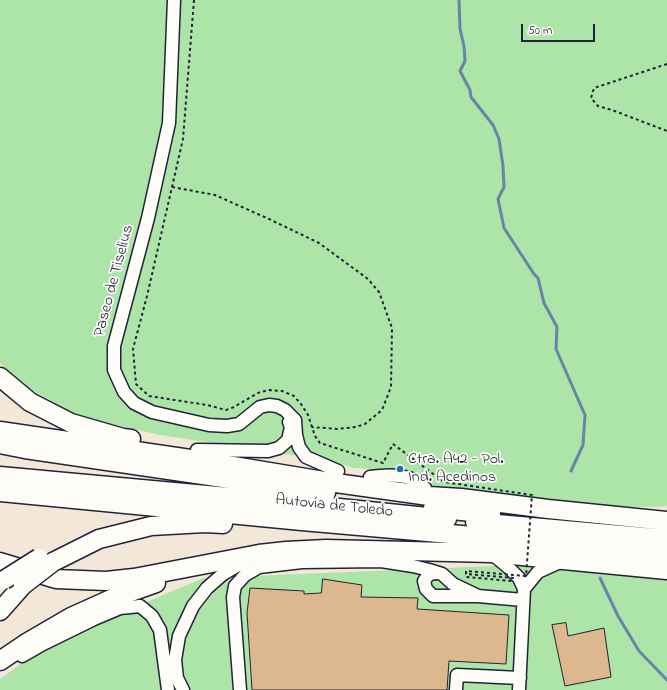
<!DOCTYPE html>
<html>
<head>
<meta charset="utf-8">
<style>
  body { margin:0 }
  #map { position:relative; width:667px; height:690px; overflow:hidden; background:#f3e8d8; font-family:"Indie Flower",sans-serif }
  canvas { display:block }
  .scale { position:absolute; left:521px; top:24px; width:74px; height:18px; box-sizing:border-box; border:2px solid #22223b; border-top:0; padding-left:5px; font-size:12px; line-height:14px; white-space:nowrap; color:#22223b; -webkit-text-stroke:3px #fdfcf7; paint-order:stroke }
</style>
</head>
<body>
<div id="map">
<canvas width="667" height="690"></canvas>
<div class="scale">50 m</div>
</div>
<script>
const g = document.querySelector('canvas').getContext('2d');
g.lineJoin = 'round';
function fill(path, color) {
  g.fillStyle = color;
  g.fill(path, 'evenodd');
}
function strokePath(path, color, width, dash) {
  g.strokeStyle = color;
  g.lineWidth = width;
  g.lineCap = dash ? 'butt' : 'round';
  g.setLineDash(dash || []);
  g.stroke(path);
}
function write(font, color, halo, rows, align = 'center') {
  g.font = font + ' "Indie Flower",sans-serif';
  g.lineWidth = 3.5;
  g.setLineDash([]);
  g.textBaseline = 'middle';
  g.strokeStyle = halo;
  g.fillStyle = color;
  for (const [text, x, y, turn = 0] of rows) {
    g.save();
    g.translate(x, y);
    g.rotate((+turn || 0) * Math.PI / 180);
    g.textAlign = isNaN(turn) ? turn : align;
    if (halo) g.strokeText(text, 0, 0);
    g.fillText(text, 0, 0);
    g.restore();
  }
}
fill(new Path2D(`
  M 0,0 L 667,0 L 667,506 L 658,507 L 573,506 L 438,487 L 369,469 L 354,468 L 324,460 L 160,435 L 76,416 L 17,381 L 0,363 Z
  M 541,564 L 667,578 L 667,690 L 0,690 L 0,679 L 29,658 L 128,610 L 203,578 Z`), '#ade5a8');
strokePath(new Path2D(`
  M 459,0 L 460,29 L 464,46 L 465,61 L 460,71 L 470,90 L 471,97 L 493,125 L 499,139 L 503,166 L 504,187 L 498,199 L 504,228 L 534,274 L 538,278 L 544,303 L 557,327 L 556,349 L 585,415 L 583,445 L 571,471
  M 600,578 L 618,616 L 639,651 L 667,680`), '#6983a9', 3);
const building = new Path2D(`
  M 323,579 L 362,585 L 361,597 L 418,598 L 417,609 L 509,615 L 506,664 L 449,661 L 447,690 L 252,690 L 247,613 L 250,588 L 304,591 L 304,594 L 321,593 Z
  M 566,623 L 568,636 L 604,628 L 611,677 L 565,686 L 552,625 Z`);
fill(building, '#ddb88e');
strokePath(building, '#22223b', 1);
const minor = new Path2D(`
  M 174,0 L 169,123 L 148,218 L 114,346 L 114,370 L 124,392 L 134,403 L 152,412 L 209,425 L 227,426 L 239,424 L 260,407 L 269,405 L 277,406 L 285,410 L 295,420 L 296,435 L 299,447 L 306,457 L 338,471
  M 197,450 L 268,451 L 279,448 L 288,440 L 291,427 L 289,422
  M 370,477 C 384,475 398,474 412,479 C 416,481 421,485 425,488
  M 491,553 L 508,567 L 519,578 L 524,589 L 519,690
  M 437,573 L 429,574 L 424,581 L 426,589 L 433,596 L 478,596 L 523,600
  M 524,589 L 538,572 L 562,561
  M 22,656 L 43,644 L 94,619 L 120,608 L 140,606 L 152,616 L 160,630 L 168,690
  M 183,690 L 177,678 L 175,660 L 179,636 L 193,606 L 207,588 L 223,574 L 247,560
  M 240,690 L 233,597 L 235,586 L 245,575 L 259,567 L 302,562 L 381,561 L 413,566 L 429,570 L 442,574 L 453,584 L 478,596
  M 456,690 L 457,675 L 520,678`);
const highway = new Path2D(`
  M 0,377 L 30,402 L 71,423 L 123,438 L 131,439
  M 0,431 L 197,460 L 336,483 L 429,496 L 461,498 L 548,509 L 667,521
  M 0,444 L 25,449 L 326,493
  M 0,476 L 261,500 L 447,519
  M 0,492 L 302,521 L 667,553
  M 433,508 L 491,514
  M 475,522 L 667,539
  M 0,562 L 56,579 L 106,581 L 134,578 L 259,554 L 286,551 L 326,549 L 491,553 L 667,570
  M 53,562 L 99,539 L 151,526 L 205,523 L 223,524
  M 0,611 L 23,585
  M 0,661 L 28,642 L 71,617 L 111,599 L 156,583`);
strokePath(minor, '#22223b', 15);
strokePath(highway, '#22223b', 21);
strokePath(new Path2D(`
  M 194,0 L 183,139 L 147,296 L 133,349 L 136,384 L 149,396 L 207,405 L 226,410 L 234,407 L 251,397 L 260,392 L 270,390 L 282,391 L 294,396 L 301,404 L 308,415 L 315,436 L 320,443 L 383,463 L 393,444
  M 667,64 L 594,88 L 591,98 L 598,106 L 612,110 L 667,131
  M 172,187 L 215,195 L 269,219 L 319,243 L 368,279 L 379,292 L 392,328 L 391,387 L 382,410 L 365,424 L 356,427 L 337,429 L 312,427`), '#22223b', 2, [3, 3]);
strokePath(minor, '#fdfcf7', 12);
strokePath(highway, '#fdfcf7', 18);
const highwayBridge = new Path2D(`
  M 4,580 L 39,558
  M 23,585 L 53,562`);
strokePath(highwayBridge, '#22223b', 21, []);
strokePath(new Path2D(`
  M 393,444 L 444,482 L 532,495 L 526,576 L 466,571 L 466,574 L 513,578 L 512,581 L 466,577`), '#22223b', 2, [3, 3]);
strokePath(highwayBridge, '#fdfcf7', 18);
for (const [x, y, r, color] of [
  [400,469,4,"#1f6fb2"]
]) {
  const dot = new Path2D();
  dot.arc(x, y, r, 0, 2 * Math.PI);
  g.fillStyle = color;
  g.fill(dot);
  strokePath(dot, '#fdfcf7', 1.5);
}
write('16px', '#22223b', '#fdfcf7', [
  ["Paseo de Tiselius",115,281,-75],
  ["Autovía de Toledo",334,507,6]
]);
write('16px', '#22223b', '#fdfcf7', [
  ["Ctra. A42 - Pol.",408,460],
  ["Ind. Acedinos",408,478]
], 'left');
</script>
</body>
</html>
